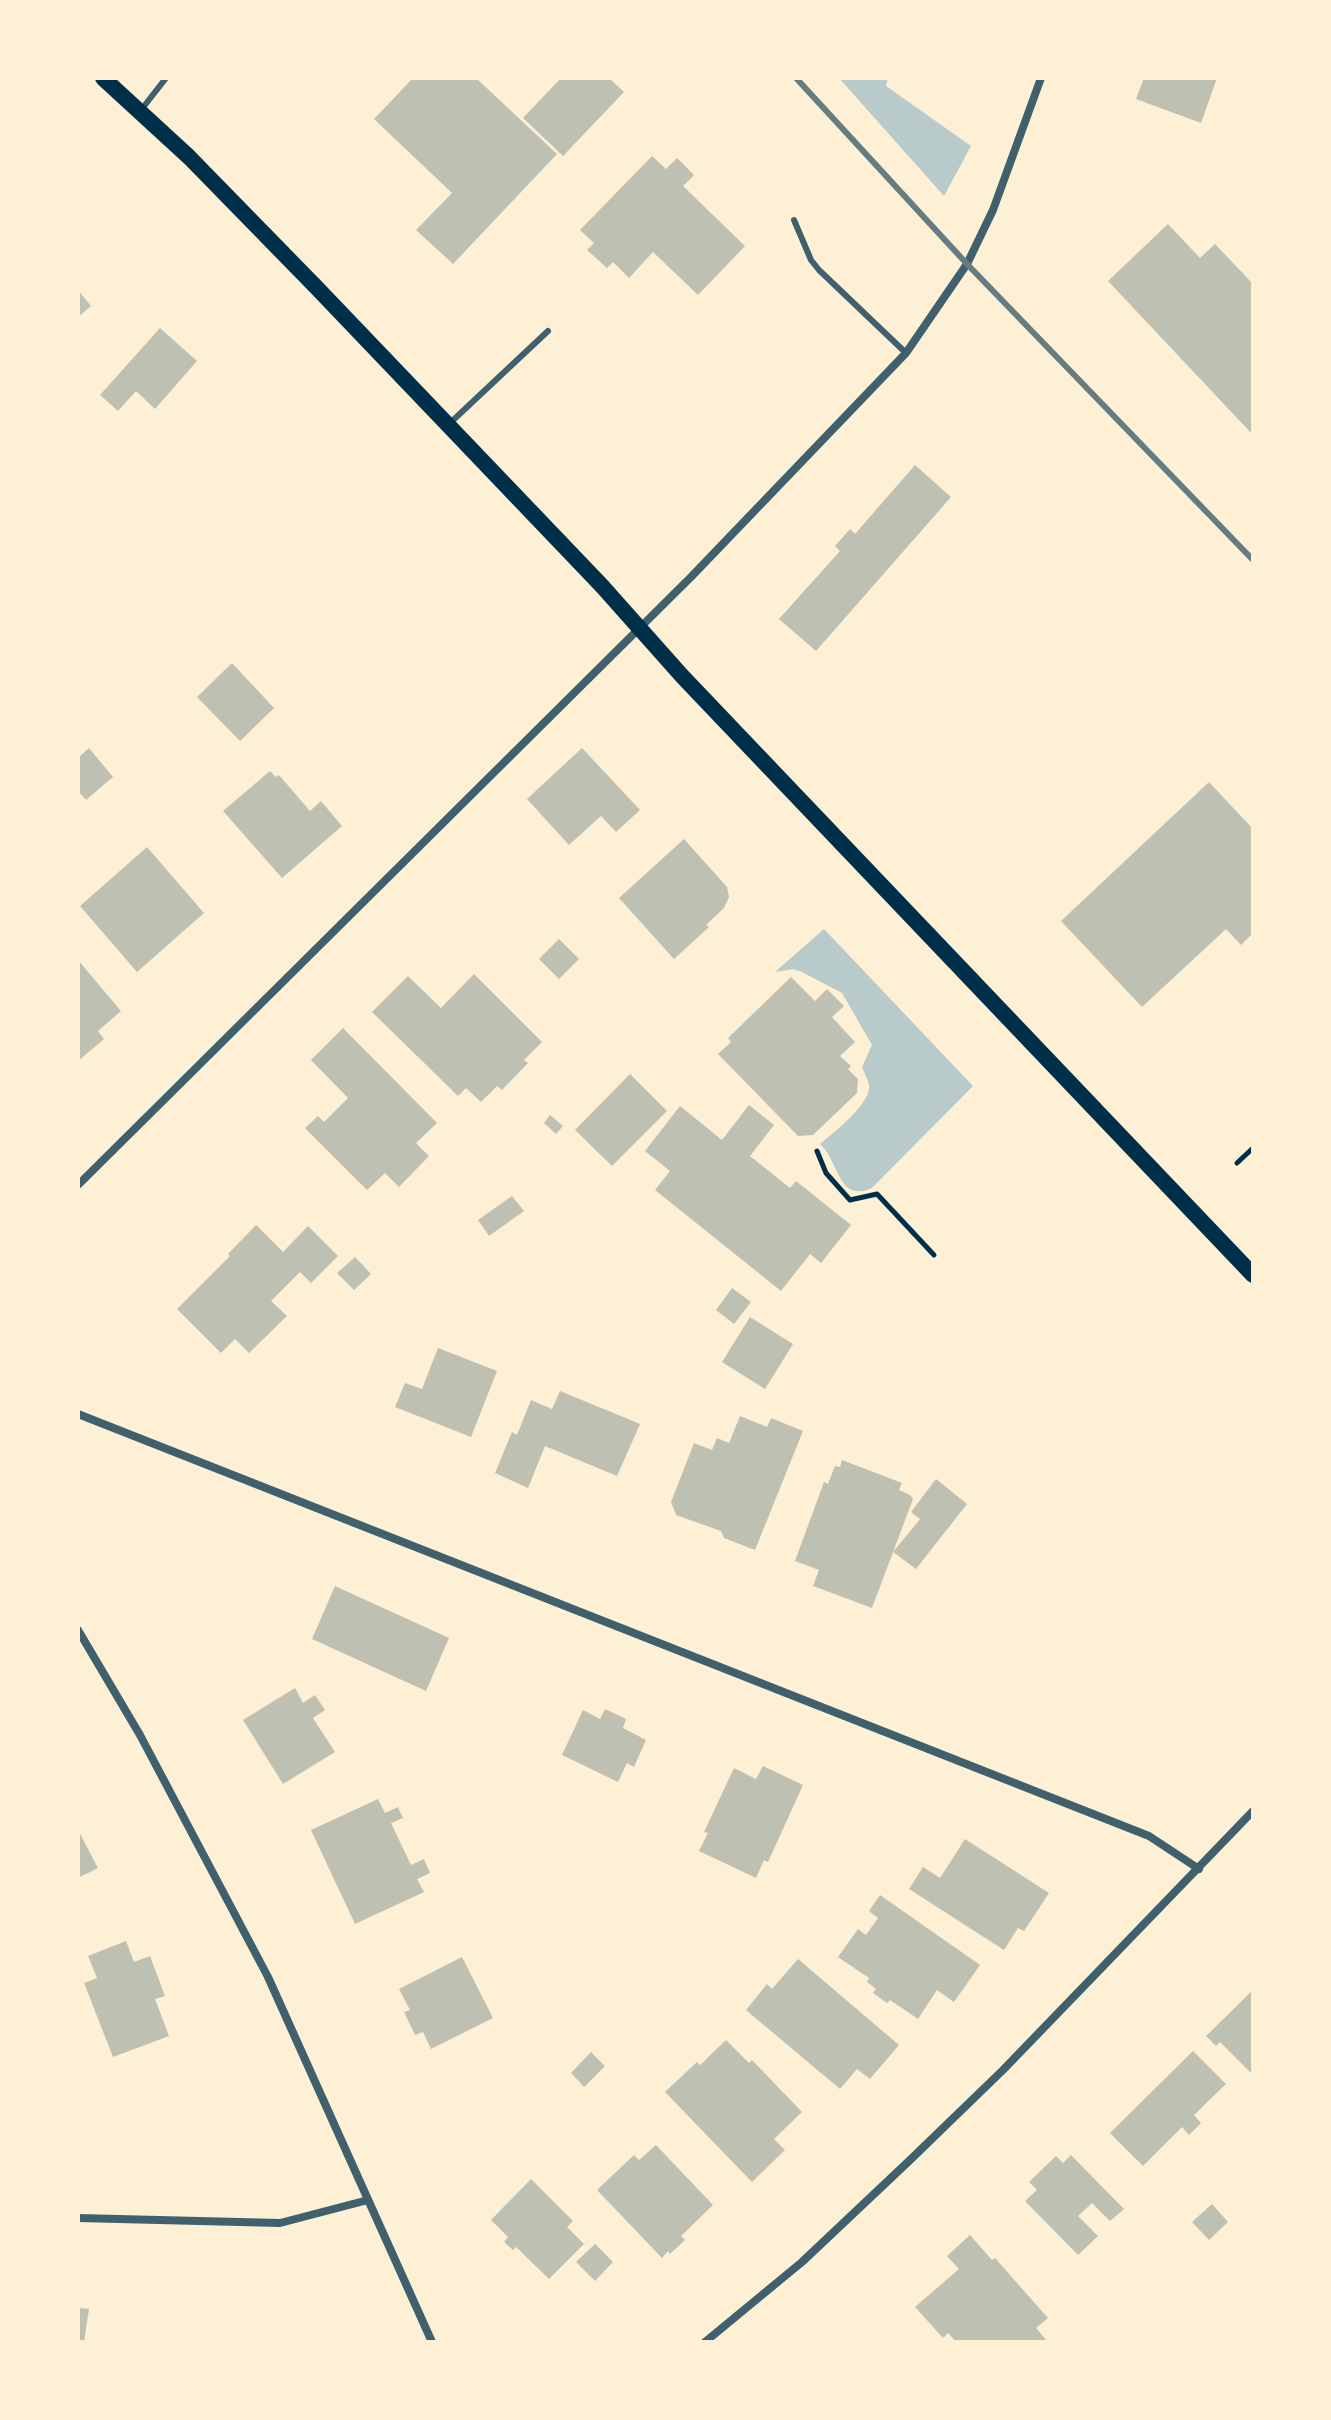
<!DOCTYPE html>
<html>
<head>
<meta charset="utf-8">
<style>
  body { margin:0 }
  #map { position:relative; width:1331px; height:2420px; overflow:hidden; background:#fdf0d5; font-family:Manrope,sans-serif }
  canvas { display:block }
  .frame { position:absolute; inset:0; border:80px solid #fdf0d5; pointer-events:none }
</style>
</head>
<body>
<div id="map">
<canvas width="1331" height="2420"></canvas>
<div class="frame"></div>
</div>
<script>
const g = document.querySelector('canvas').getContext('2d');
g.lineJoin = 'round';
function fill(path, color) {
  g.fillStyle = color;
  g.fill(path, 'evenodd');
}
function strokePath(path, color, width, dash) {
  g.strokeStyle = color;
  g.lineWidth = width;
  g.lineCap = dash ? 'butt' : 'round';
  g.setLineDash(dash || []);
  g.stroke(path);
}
fill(new Path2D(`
  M 839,78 L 888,78 L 886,86 L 971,146 L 944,196 Z
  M 824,929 L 973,1086 L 872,1188 C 837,1203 840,1162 820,1144 C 833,1133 872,1103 869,1085 C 868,1080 864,1072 862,1067 L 872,1045 L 842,993 L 802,972 L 793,969 L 775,972 Z`), '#b9caca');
fill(new Path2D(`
  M 413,78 L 476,78 L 557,154 L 453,264 L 416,230 L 452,193 L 374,119 Z
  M 561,78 L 609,78 L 624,92 L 563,156 L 523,118 Z
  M 1144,78 L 1217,78 L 1201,123 L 1136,99 Z
  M 652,156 L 666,169 L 677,158 L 694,175 L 683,186 L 745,246 L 698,295 L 653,252 L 629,278 L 613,262 L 607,268 L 587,250 L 594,243 L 580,230 Z
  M 1168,224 L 1200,258 L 1215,244 L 1253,284 L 1253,435 L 1108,281 Z
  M 78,290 L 91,306 L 78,317 Z
  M 160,328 L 197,361 L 155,409 L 136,391 L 118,411 L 100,395 Z
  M 915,465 L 951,497 L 816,651 L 779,619 L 840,551 L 835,546 L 850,529 L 855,534 Z
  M 232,663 L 274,708 L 240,741 L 197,697 Z
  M 89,748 L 113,777 L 86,800 L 78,791 L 78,758 Z
  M 582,748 L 640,810 L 616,832 L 601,816 L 569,845 L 527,799 Z
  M 270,771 L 276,777 L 279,775 L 310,811 L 321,801 L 342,826 L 282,878 L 223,811 Z
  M 1209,782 L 1253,829 L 1253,933 L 1241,945 L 1226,929 L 1142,1007 L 1061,921 Z
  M 684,839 L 727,887 L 729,897 L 724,908 L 706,925 L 709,927 L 674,959 L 619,898 Z
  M 147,847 L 204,913 L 137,972 L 80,906 Z
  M 559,939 L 579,959 L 559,979 L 539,959 Z
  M 78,960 L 121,1011 L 98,1031 L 104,1039 L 78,1061 Z
  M 474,974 L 542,1042 L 524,1060 L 528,1063 L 502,1090 L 497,1086 L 481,1102 L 466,1088 L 458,1096 L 372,1012 L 408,976 L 441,1008 Z
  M 791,977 L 815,1001 L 827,989 L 844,1006 L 832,1017 L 855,1042 L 840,1056 L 851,1066 L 848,1069 L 858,1079 L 857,1093 L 813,1135 L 798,1136 L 718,1054 L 731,1042 L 728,1038 Z
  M 343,1028 L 437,1123 L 416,1143 L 429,1156 L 399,1187 L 385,1173 L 367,1190 L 305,1128 L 318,1116 L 324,1122 L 348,1098 L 311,1060 Z
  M 630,1074 L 667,1111 L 612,1166 L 575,1130 Z
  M 749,1105 L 774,1125 L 750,1156 L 790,1188 L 796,1181 L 851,1225 L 821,1263 L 810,1254 L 781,1291 L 655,1190 L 670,1171 L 645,1151 L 680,1106 L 722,1140 Z
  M 550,1115 L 563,1126 L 556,1134 L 544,1123 Z
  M 512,1196 L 524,1211 L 489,1236 L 478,1220 Z
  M 256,1225 L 283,1252 L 308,1226 L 338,1256 L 311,1283 L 300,1272 L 271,1301 L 287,1316 L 249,1353 L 235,1339 L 221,1353 L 177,1309 L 230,1256 L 228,1254 Z
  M 355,1257 L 371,1274 L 354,1290 L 337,1273 Z
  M 732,1288 L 751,1302 L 734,1324 L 716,1310 Z
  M 750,1317 L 793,1344 L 765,1389 L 722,1362 Z
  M 438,1348 L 497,1371 L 471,1437 L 395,1407 L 405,1383 L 422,1389 Z
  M 560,1391 L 640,1424 L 617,1476 L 545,1446 L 528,1488 L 495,1473 L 512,1432 L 517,1435 L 531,1400 L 552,1409 Z
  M 740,1416 L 767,1427 L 771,1418 L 803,1431 L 755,1550 L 724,1538 L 721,1531 L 676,1515 L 671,1502 L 694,1443 L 712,1450 L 717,1438 L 729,1443 Z
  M 842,1460 L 902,1483 L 899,1490 L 910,1495 L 913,1499 L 872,1608 L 813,1586 L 819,1570 L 795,1561 L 824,1482 L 828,1484 L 835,1466 L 840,1467 Z
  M 936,1479 L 967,1504 L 916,1569 L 893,1552 L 920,1519 L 911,1512 Z
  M 335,1586 L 449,1638 L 426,1691 L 312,1639 Z
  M 295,1688 L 303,1703 L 315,1695 L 325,1710 L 313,1718 L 335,1752 L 283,1784 L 243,1720 Z
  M 605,1709 L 626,1719 L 623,1728 L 646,1740 L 634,1767 L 627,1763 L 618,1782 L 562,1755 L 583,1710 L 600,1719 Z
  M 763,1766 L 803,1785 L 768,1862 L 764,1860 L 756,1878 L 699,1851 L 708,1833 L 704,1832 L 734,1768 L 756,1779 Z
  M 378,1799 L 385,1813 L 398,1807 L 403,1818 L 391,1823 L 411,1865 L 424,1859 L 430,1873 L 417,1879 L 424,1892 L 355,1924 L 311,1830 Z
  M 78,1830 L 98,1868 L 78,1878 Z
  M 965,1839 L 1049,1893 L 1024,1931 L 1018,1928 L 1004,1950 L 909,1889 L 923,1867 L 940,1878 Z
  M 880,1895 L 980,1965 L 954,2002 L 937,1990 L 918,2019 L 890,2000 L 887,2003 L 873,1993 L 876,1989 L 867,1982 L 869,1978 L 838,1957 L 858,1929 L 866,1935 L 878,1918 L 869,1911 Z
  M 126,1941 L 134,1962 L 150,1956 L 165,1996 L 155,1999 L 169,2036 L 113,2057 L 84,1983 L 97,1978 L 88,1956 Z
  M 462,1957 L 493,2018 L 431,2049 L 423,2032 L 415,2035 L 404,2012 L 410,2010 L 399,1989 Z
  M 798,1959 L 899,2045 L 870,2079 L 857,2069 L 840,2089 L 746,2010 L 767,1984 L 772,1989 Z
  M 1253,1990 L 1253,2075 L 1220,2042 L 1216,2046 L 1206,2036 Z
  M 726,2040 L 749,2063 L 752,2060 L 802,2112 L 774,2139 L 785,2150 L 752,2182 L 665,2092 L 697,2062 L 700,2065 Z
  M 1193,2051 L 1226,2084 L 1194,2115 L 1201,2123 L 1189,2135 L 1182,2127 L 1143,2166 L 1110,2133 Z
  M 591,2052 L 605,2066 L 584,2087 L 571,2073 Z
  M 656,2145 L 713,2205 L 681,2236 L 685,2240 L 670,2254 L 668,2251 L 662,2258 L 597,2190 L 634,2155 L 639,2160 Z
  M 1071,2155 L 1124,2209 L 1110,2221 L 1092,2203 L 1078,2216 L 1098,2236 L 1078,2255 L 1025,2201 L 1037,2190 L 1029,2182 L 1056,2156 L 1063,2163 Z
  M 531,2179 L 573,2221 L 567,2227 L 584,2244 L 549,2279 L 516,2247 L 513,2250 L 504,2242 L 508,2237 L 491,2220 Z
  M 1212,2204 L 1228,2222 L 1209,2240 L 1192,2222 Z
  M 970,2235 L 992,2260 L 995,2258 L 1048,2318 L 1036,2328 L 1048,2342 L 956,2342 L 948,2333 L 943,2338 L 915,2307 L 959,2269 L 947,2256 Z
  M 595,2244 L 613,2262 L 595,2281 L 576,2262 Z
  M 78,2308 L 89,2309 L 84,2342 L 78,2342 Z`), '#bec0b2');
strokePath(new Path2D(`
  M 817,1151 L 826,1173 L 850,1200 L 877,1194 L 934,1255
  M 1237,1163 L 1253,1148`), '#003049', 5);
strokePath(new Path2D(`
  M 141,110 L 166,78
  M 794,220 L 811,260 L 819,270 L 906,353
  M 449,424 L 548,331`), '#3f606c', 6);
strokePath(new Path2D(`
  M 78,1185 L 691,577 L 906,353 L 967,264 L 993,210 L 1041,78
  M 78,1414 L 1149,1836 L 1199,1869
  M 78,1630 L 140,1735 L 268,1977 L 432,2342
  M 78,2218 L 280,2223 L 368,2200
  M 705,2342 L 802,2262 L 909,2161 L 1003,2070 L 1253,1811`), '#3f606c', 8);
strokePath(new Path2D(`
  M 103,78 L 189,157 L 317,288 L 602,586 L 682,676 L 1253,1275`), '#003049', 16);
strokePath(new Path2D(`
  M 796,78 L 967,264 L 1253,560`), '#657d81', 6);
</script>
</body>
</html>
